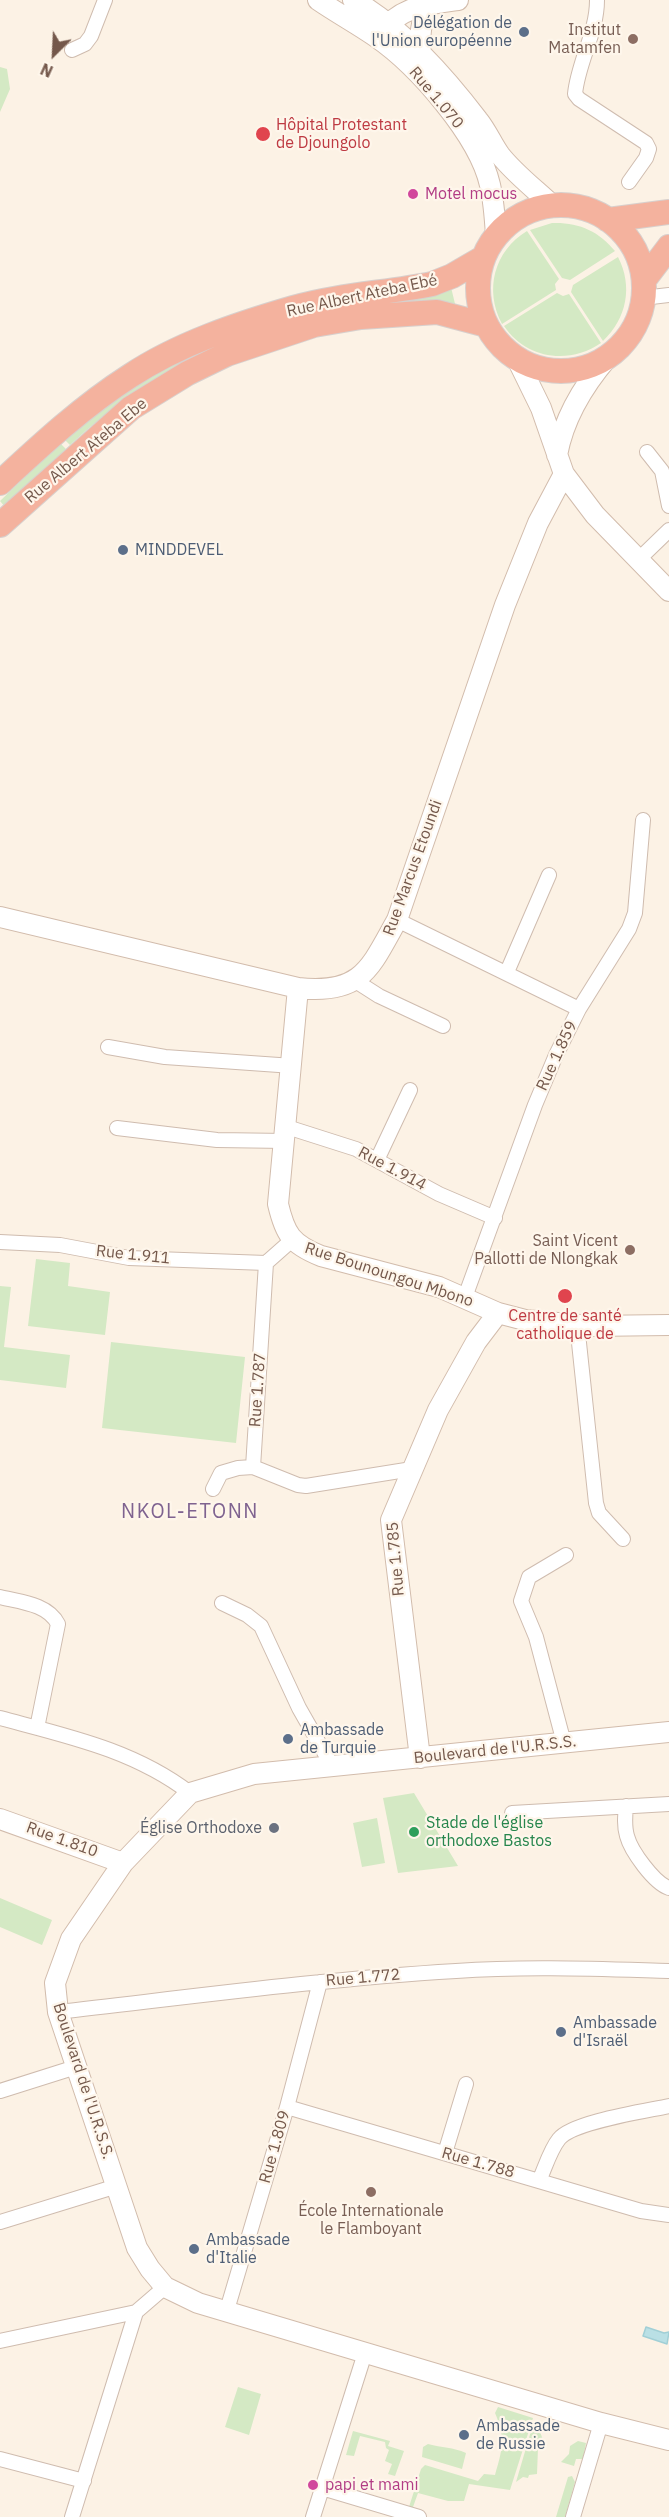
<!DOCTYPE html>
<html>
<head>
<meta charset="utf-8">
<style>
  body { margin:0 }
  #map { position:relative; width:669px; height:2517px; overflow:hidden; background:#fcf2e5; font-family:"IBM Plex Sans",sans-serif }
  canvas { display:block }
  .north { position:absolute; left:24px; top:24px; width:60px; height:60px; -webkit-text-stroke:4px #fef6eb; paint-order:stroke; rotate:204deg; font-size:16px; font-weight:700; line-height:24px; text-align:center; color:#74584b }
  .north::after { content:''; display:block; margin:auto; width:21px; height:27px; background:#74584b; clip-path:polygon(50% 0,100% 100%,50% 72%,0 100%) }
</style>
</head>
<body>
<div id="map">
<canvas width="669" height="2517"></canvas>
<div class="north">N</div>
</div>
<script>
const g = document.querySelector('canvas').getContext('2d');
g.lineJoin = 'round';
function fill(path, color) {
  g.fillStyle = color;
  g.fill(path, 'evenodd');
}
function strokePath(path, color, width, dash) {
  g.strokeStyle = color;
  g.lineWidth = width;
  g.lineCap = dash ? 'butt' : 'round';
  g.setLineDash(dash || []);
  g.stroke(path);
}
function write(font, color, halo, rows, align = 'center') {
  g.font = font + ' "IBM Plex Sans",sans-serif';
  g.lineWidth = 4.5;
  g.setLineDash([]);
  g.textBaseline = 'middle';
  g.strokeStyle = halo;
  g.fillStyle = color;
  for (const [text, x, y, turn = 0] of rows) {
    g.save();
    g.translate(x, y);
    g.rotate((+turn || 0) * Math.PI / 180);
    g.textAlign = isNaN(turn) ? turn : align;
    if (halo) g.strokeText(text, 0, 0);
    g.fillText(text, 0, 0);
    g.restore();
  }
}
fill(new Path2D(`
  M 0,67 L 7,69 L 10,89 L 0,112 Z
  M 552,223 C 578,222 599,231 615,251 L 570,280 L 562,278 L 530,230 Z
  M 527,231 L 559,279 L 555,284 L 556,290 L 502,324 C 484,290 494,251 527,231 Z
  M 618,257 C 633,286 627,318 603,341 L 571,292 L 573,285 Z
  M 450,283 L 456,308 L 413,302 L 413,295 Z
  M 557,293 L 563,296 L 569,294 L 601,343 C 569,365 526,359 504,326 Z
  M 206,346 L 208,351 C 156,375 112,406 70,445 L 64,439 L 146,376 Z
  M 60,443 L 66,449 L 5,507 L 0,501 Z
  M 36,1259 L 70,1263 L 68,1286 L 110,1292 L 105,1335 L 28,1326 Z
  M 0,1286 L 11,1287 L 4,1347 L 70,1355 L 66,1388 L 0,1380 Z
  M 111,1342 L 245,1357 L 236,1443 L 102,1428 Z
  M 414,1793 L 458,1866 L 398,1873 L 383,1798 Z
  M 377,1818 L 385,1863 L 362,1867 L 353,1823 Z
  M 0,1898 L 52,1920 L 42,1945 L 0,1927 Z
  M 238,2387 L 261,2394 L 249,2435 L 225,2427 Z
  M 498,2407 L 533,2418 L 510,2490 L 469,2484 L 464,2501 L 448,2501 L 418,2493 L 413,2507 L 409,2507 L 421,2469 L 425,2465 L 478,2481 L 484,2474 L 495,2475 C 502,2451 506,2438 495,2413 Z
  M 534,2421 L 540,2423 L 539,2429 L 543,2440 L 538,2448 L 537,2474 L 529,2475 L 528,2478 L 523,2477 L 516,2482 Z
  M 353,2431 L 390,2441 L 388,2446 L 404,2451 L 395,2476 L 388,2474 L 392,2464 L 385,2461 L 389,2450 L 386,2448 L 385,2442 L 360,2436 L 354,2456 L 346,2455 Z
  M 578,2441 L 586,2443 L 583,2459 L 576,2459 L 574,2466 L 561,2462 L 569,2454 L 570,2446 Z
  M 428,2444 C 442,2448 453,2447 466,2453 L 462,2469 L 422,2457 L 423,2447 Z
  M 572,2476 L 575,2482 L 565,2517 L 556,2517 L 568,2477 Z`), '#d4e9c4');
const water = new Path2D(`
  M 646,2327 L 664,2333 L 669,2332 L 667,2344 L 643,2336 Z`);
fill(water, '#bae0e5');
strokePath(water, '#a1cfd6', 1.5);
const street = new Path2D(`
  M 597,0 C 597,33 578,62 575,94 L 579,99 L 646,143 L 649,149 L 646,158 L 629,182
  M 72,50 L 85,44 L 91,36 L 105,0
  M 643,298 L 669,295
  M 647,452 L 662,471 L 669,506
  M 637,561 L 669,530
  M 397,920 L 579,1009
  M 507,972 L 549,875
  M 354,980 L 379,996 L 443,1026
  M 108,1047 L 165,1057 L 293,1066
  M 287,1127 L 356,1149 L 439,1194 L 495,1218
  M 117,1128 L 217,1140 L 286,1141
  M 377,1160 L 410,1090
  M 0,1242 L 60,1245 L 129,1258 L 266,1263
  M 266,1263 L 292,1240
  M 465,1297 L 535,1105 L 556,1055 L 579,1009 L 629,929 L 635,913 L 643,820
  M 577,1324 L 596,1503 L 599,1513 L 623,1539
  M 253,1467 L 298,1485 L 306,1486 L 412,1469
  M 213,1489 L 221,1473 L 238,1468 L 253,1467 L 266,1263
  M 0,1597 C 21,1602 48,1604 58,1624 L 37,1728
  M 222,1603 L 247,1615 L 261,1626 L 299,1708 L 332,1766
  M 0,1718 C 67,1736 134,1750 190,1793
  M 564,1743 L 536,1637 L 521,1601 L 529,1577 L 566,1555
  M 626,1806 C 625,1816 624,1826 627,1836 C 631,1851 654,1883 669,1888
  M 512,1813 L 669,1804
  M 58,2012 C 190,1997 323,1979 456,1971 C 527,1966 598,1969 669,1971
  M 0,2091 L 76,2067
  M 287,2107 L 641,2211 L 669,2215
  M 445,2153 L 466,2084
  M 539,2181 C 545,2168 550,2150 559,2139 C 572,2122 646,2111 669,2106
  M 0,2222 L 117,2186
  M 227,2310 L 287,2107 L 320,1982
  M 0,2341 L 136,2312 L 165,2287
  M 0,2459 L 84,2481
  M 322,2488 L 419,2517
  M 72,2517 L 136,2312
  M 313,2517 L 365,2353
  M 573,2517 L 601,2423`);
const secondary = new Path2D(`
  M 318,0 C 337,13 357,24 376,37 C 418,66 479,136 490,185 C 494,202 495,219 496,236
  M 353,0 C 400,26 446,78 478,120 C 487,131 492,144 500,155 C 515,174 535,189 553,206
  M 381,33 C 400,6 429,4 458,0
  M 421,55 C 419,36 421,22 428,4
  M 517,359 L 541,408 L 564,474 L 595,515 L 669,591
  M 557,455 C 564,417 583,386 608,357
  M 0,917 L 298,988 C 362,995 370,968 397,920 L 505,605 L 538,523 L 564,474
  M 298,988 L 278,1204 C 285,1234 291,1244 321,1256 L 439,1287 L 498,1313 L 525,1320 L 590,1326 L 669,1325
  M 669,1732 L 254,1774 L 190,1793 L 123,1863 L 71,1939 L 55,1983 L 58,2012 L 137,2248 L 150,2269 L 165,2287 L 198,2303 L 601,2423 L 669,2440
  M 420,1758 L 391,1520 L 438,1410 L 476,1342 L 498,1313
  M 0,1819 L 123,1863`);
const highway = new Path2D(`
  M478 288a83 83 0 1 1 166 0a83 83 0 1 1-166 0Z
  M 608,220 L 669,212
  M 644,280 L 669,247
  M 0,483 C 41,445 83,406 130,376 C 178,344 238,324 293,308 C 338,295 387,293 432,284 L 452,276 L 483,258
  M 0,525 L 131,408 L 188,373 L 227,354 L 314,325 L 361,317 L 437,312 L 486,325`);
strokePath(street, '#cfbcaf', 16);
strokePath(secondary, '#d2bcac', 22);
strokePath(highway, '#d8d0cd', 26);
strokePath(street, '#fff', 14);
strokePath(secondary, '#fff', 20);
strokePath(highway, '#f4b29e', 24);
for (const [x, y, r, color] of [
  [524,32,6,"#5c6f8a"],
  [633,39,6,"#8d6e63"],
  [263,134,8,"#e0444e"],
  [413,194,6,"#d1479c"],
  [123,550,6,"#5c6f8a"],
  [630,1250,6,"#8d6e63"],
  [565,1296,8,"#e0444e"],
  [288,1739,6,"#5c6f8a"],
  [274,1828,6,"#6b7280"],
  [414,1832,6,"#2e9e5b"],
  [561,2032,6,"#5c6f8a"],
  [371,2192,6,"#8d6e63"],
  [194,2249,6,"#5c6f8a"],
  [464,2435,6,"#5c6f8a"],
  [313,2485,6,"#d1479c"]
]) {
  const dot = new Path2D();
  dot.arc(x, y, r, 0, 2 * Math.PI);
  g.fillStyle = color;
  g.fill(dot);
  strokePath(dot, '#fef6eb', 2);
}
write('16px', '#4e5e75', '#fef6eb', [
  ["Délégation de",512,23,"right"],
  ["l'Union européenne",512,41,"right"],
  ["MINDDEVEL",135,550],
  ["Ambassade",300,1730],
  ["de Turquie",300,1748],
  ["Ambassade",573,2023],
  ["d'Israël",573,2041],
  ["Ambassade",206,2240],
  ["d'Italie",206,2258],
  ["Ambassade",476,2426],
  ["de Russie",476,2444]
], 'left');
write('16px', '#785e54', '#fef6eb', [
  ["Institut",621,30],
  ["Matamfen",621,48],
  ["Saint Vicent",618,1241],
  ["Pallotti de Nlongkak",618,1259],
  ["École Internationale",371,2211,"center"],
  ["le Flamboyant",371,2229,"center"]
], 'right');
write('16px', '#74584b', '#fef6eb', [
  ["Rue 1.070",436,98,50],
  ["Rue Albert Ateba Ebé",362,296,-12],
  ["Rue Albert Ateba Ebe",86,451,-40],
  ["Rue Marcus Etoundi",413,868,-70],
  ["Rue 1.859",557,1056,-65],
  ["Rue 1.914",392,1169,28],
  ["Rue 1.911",133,1255,6],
  ["Rue Bounoungou Mbono",389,1275,18],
  ["Rue 1.787",258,1390,-86],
  ["Rue 1.785",396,1559,-95],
  ["Boulevard de l'U.R.S.S.",495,1750,-6],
  ["Rue 1.810",62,1840,20],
  ["Rue 1.772",363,1978,-5],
  ["Boulevard de l'U.R.S.S.",83,2081,72],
  ["Rue 1.809",275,2147,-74],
  ["Rue 1.788",478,2163,16]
]);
write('16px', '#be3a42', '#fef6eb', [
  ["Hôpital Protestant",276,125],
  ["de Djoungolo",276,143],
  ["Centre de santé",565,1316,"center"],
  ["catholique de",565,1334,"center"]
], 'left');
write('16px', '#b23c85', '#fef6eb', [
  ["Motel mocus",425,194],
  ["papi et mami",325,2485]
], 'left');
write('16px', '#27864d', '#fef6eb', [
  ["Stade de l'église",426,1823],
  ["orthodoxe Bastos",426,1841]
], 'left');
write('16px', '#5b616d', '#fef6eb', [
  ["Église Orthodoxe",262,1828]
], 'right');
g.letterSpacing = '1.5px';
write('20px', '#7f6390', '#fef6eb', [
  ["NKOL-ETONN",190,1512]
]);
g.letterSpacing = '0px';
</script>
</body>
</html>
